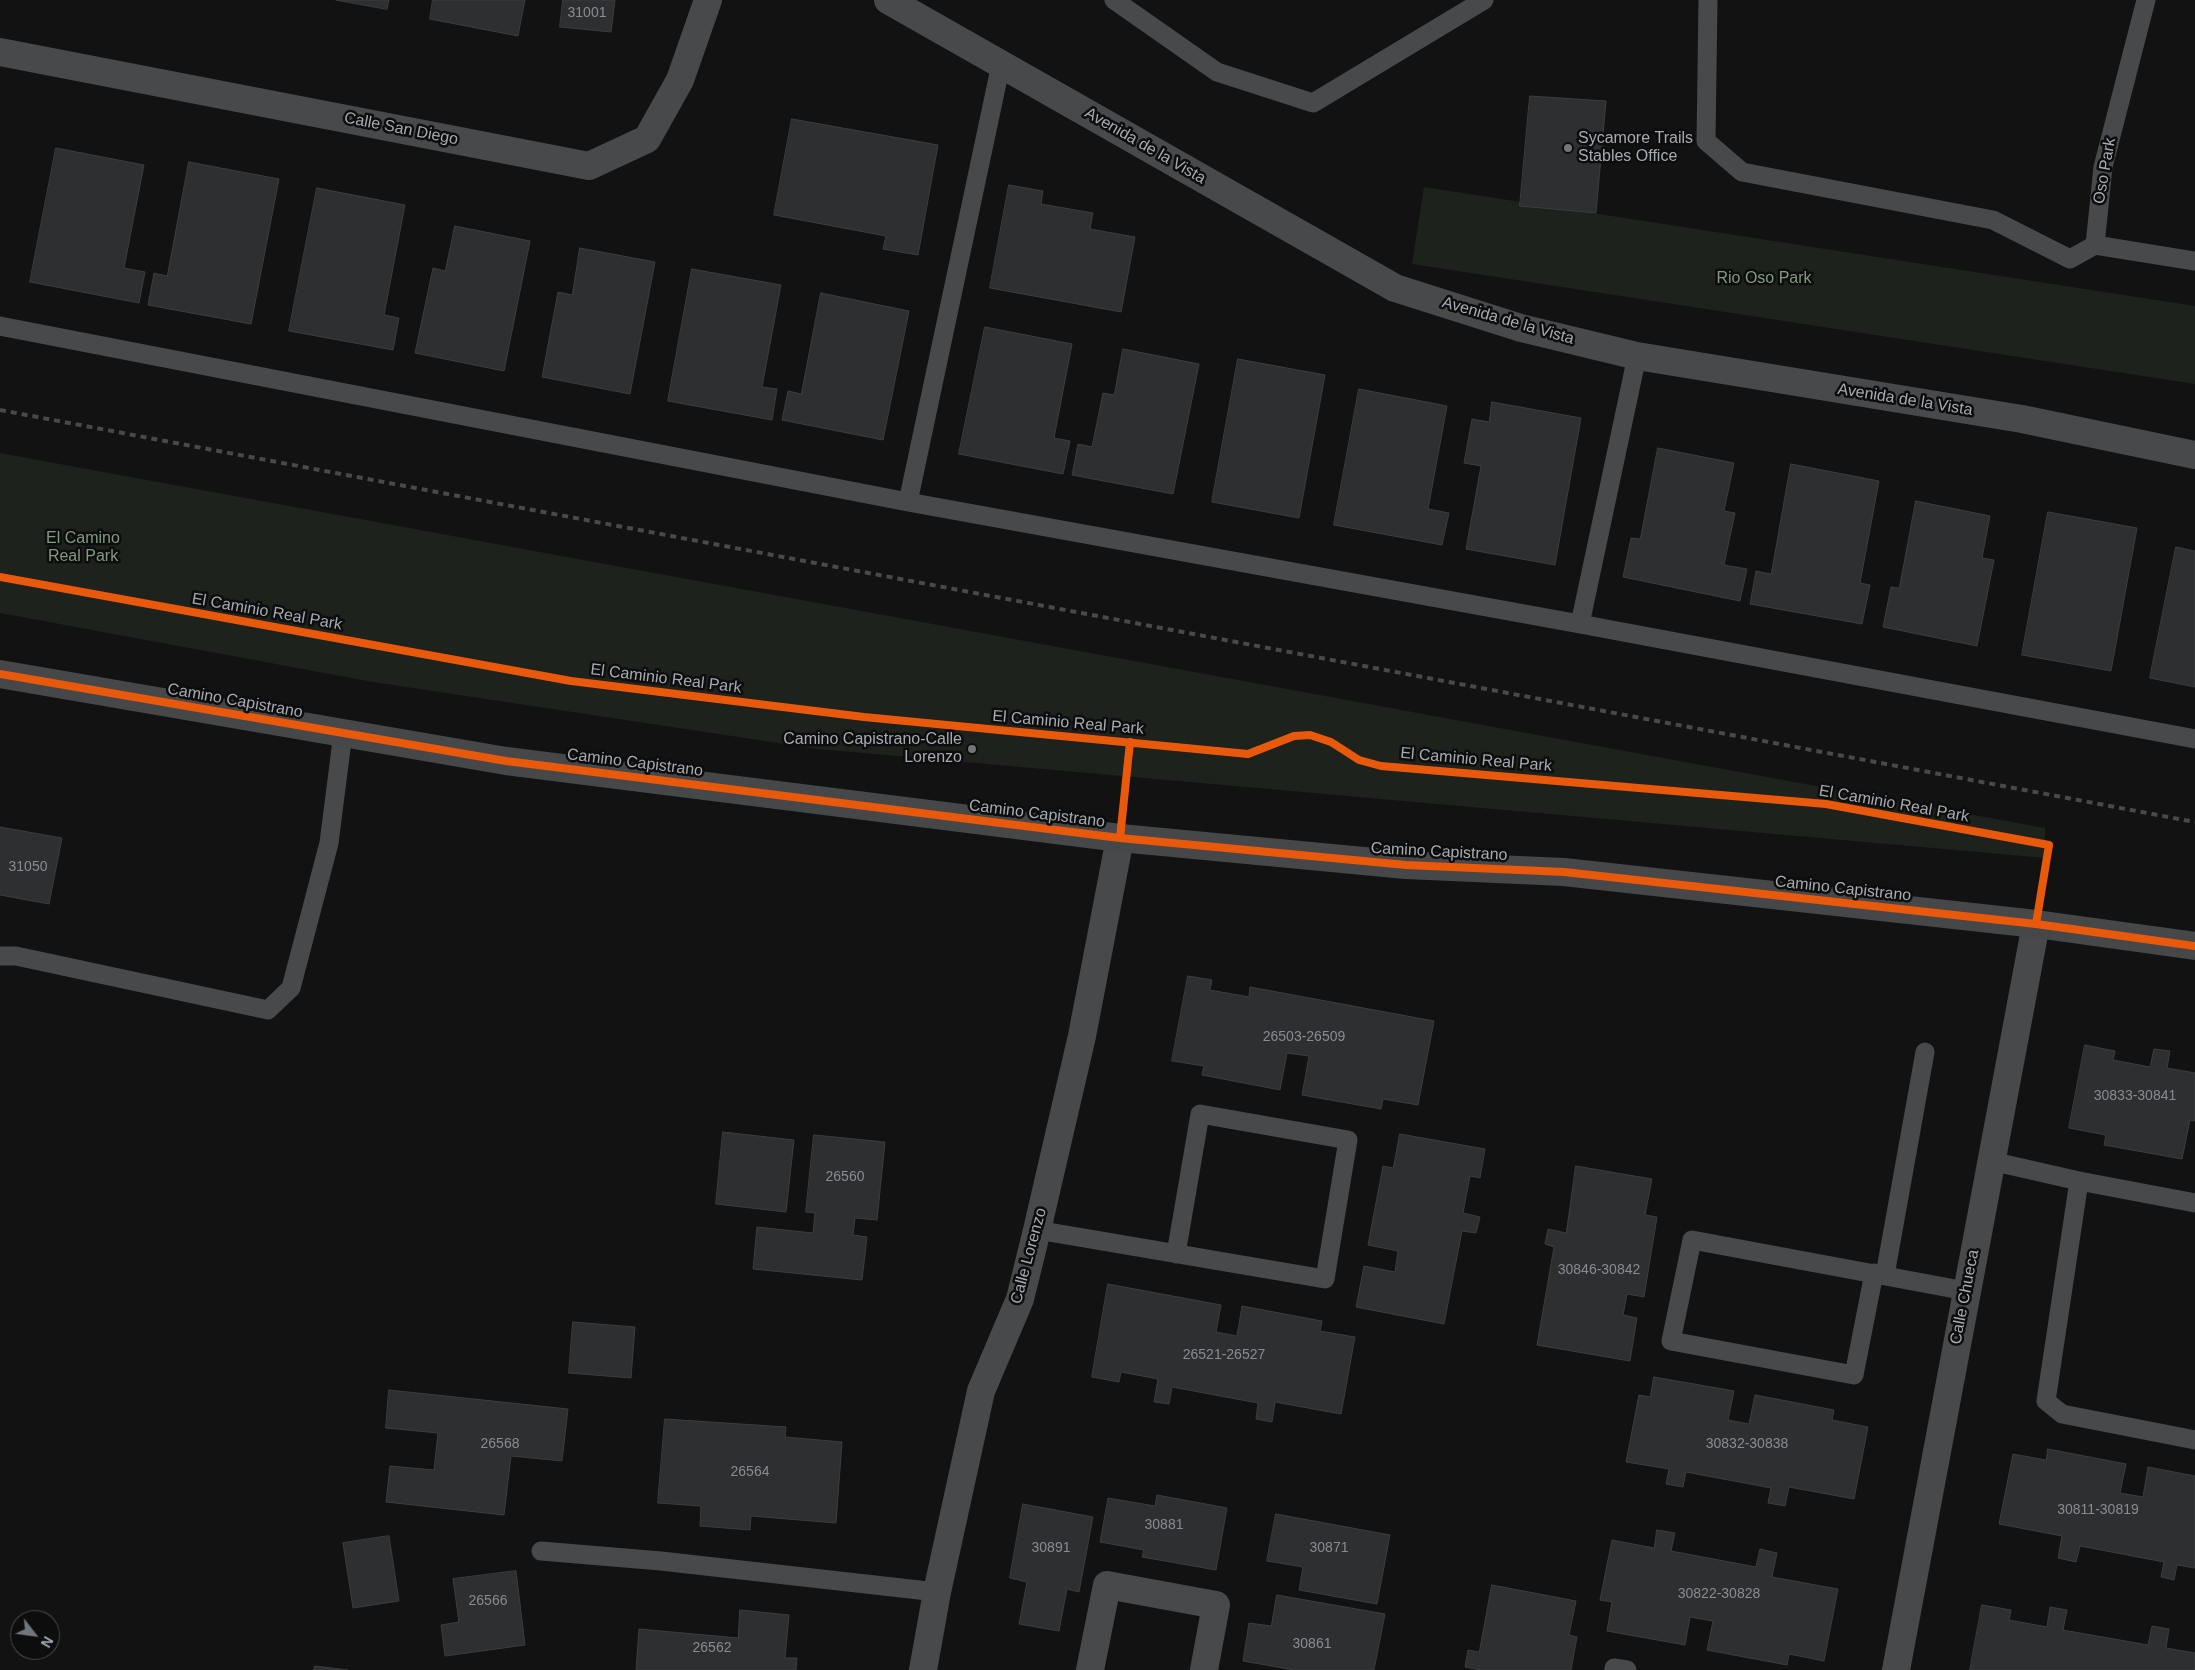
<!DOCTYPE html>
<html>
<head>
<meta charset="utf-8">
<style>
  body { margin:0 }
  #map { position:relative; width:2195px; height:1670px; overflow:hidden; background:#121213; font-family:Helvetica,sans-serif }
  canvas { display:block }
  .north { position:absolute; left:10px; top:1610px; width:50px; height:50px; box-sizing:border-box; background:#0d0d0e; border:1px solid #4a4c50; border-radius:50%; rotate:120deg; font-size:14px; font-weight:700; line-height:20px; text-align:center; color:#a5abb2 }
  .north::after { content:''; display:block; margin:auto; width:18px; height:22px; background:#72757a; clip-path:polygon(50% 0,100% 100%,50% 72%,0 100%) }
</style>
</head>
<body>
<div id="map">
<canvas width="2195" height="1670"></canvas>
<div class="north">N</div>
</div>
<script>
const g = document.querySelector('canvas').getContext('2d');
g.lineJoin = 'round';
function fill(path, color) {
  g.fillStyle = color;
  g.fill(path, 'evenodd');
}
function strokePath(path, color, width, dash) {
  g.strokeStyle = color;
  g.lineWidth = width;
  g.lineCap = dash ? 'butt' : 'round';
  g.setLineDash(dash || []);
  g.stroke(path);
}
function write(font, color, halo, rows, align = 'center') {
  g.font = font + ' Helvetica,sans-serif';
  g.lineWidth = 5;
  g.setLineDash([]);
  g.textBaseline = 'middle';
  g.strokeStyle = halo;
  g.fillStyle = color;
  for (const [text, x, y, turn = 0] of rows) {
    g.save();
    g.translate(x, y);
    g.rotate((+turn || 0) * Math.PI / 180);
    g.textAlign = isNaN(turn) ? turn : align;
    if (halo) g.strokeText(text, 0, 0);
    g.fillText(text, 0, 0);
    g.restore();
  }
}
fill(new Path2D(`
  M 1424,187 L 2195,306 L 2195,384 L 1412,264 Z
  M 0,453 L 2045,828 L 2045,858 L 818,749 L 373,682 L 0,613 Z`), '#1d221d');
const building = new Path2D(`
  M 336,0 L 389,0 L 387,9 Z
  M 433,0 L 525,0 L 518,36 L 430,19 Z
  M 563,0 L 615,0 L 611,32 L 560,27 Z
  M 1530,96 L 1606,101 L 1596,213 L 1520,206 Z
  M 792,119 L 938,145 L 918,255 L 883,249 L 886,236 L 774,215 Z
  M 56,148 L 144,165 L 124,268 L 145,272 L 139,303 L 30,282 Z
  M 189,162 L 279,179 L 251,324 L 148,305 L 154,273 L 167,276 Z
  M 1009,185 L 1043,191 L 1041,204 L 1093,213 L 1090,229 L 1135,237 L 1121,312 L 990,288 Z
  M 317,188 L 405,205 L 384,315 L 399,318 L 393,350 L 289,331 Z
  M 455,226 L 530,241 L 504,371 L 415,353 L 433,268 L 445,271 Z
  M 580,248 L 655,262 L 630,394 L 542,377 L 558,292 L 572,295 Z
  M 692,269 L 781,285 L 762,387 L 777,389 L 772,420 L 668,401 Z
  M 821,293 L 909,311 L 883,440 L 782,420 L 788,391 L 801,394 Z
  M 985,327 L 1072,344 L 1054,438 L 1070,441 L 1063,474 L 959,454 Z
  M 1123,349 L 1199,364 L 1173,494 L 1072,475 L 1078,444 L 1092,447 L 1103,393 L 1114,395 Z
  M 1238,359 L 1325,375 L 1299,518 L 1212,502 Z
  M 1359,389 L 1447,406 L 1428,509 L 1449,513 L 1442,545 L 1334,525 Z
  M 1492,402 L 1581,418 L 1555,565 L 1466,549 L 1481,466 L 1464,463 L 1472,419 L 1489,422 Z
  M 1658,448 L 1734,463 L 1724,511 L 1735,513 L 1724,565 L 1747,569 L 1740,601 L 1623,577 L 1631,538 L 1640,539 Z
  M 1791,464 L 1879,481 L 1860,583 L 1870,585 L 1862,624 L 1750,604 L 1756,571 L 1771,574 Z
  M 1916,501 L 1990,516 L 1982,558 L 1994,560 L 1977,646 L 1883,627 L 1891,587 L 1899,588 Z
  M 2048,512 L 2137,528 L 2111,671 L 2022,655 Z
  M 2176,547 L 2195,551 L 2195,687 L 2150,678 Z
  M 0,827 L 62,838 L 49,904 L 0,895 Z
  M 1188,976 L 1212,980 L 1210,990 L 1249,997 L 1250,987 L 1434,1021 L 1418,1105 L 1383,1099 L 1381,1109 L 1302,1095 L 1309,1056 L 1287,1053 L 1280,1090 L 1202,1075 L 1204,1066 L 1172,1061 Z
  M 2085,1045 L 2115,1051 L 2113,1060 L 2150,1067 L 2154,1049 L 2170,1051 L 2167,1068 L 2195,1073 L 2195,1121 L 2190,1120 L 2182,1159 L 2104,1145 L 2106,1135 L 2069,1128 Z
  M 723,1132 L 794,1140 L 786,1212 L 716,1204 Z
  M 1400,1134 L 1485,1149 L 1480,1178 L 1470,1176 L 1463,1213 L 1480,1217 L 1476,1233 L 1462,1231 L 1444,1324 L 1356,1307 L 1364,1266 L 1395,1272 L 1398,1251 L 1368,1245 L 1383,1166 L 1393,1168 Z
  M 814,1135 L 885,1142 L 877,1220 L 855,1218 L 853,1235 L 867,1237 L 862,1280 L 753,1269 L 757,1227 L 813,1233 L 815,1213 L 806,1212 Z
  M 1576,1166 L 1652,1179 L 1645,1215 L 1657,1217 L 1644,1297 L 1627,1294 L 1623,1315 L 1637,1318 L 1630,1361 L 1537,1345 L 1554,1247 L 1545,1244 L 1548,1229 L 1566,1233 Z
  M 1108,1284 L 1221,1305 L 1216,1332 L 1237,1336 L 1242,1306 L 1322,1321 L 1320,1331 L 1355,1337 L 1341,1414 L 1275,1402 L 1272,1422 L 1256,1419 L 1258,1403 L 1172,1387 L 1169,1404 L 1154,1402 L 1158,1379 L 1121,1372 L 1119,1382 L 1092,1377 Z
  M 573,1322 L 635,1327 L 631,1378 L 569,1373 Z
  M 1654,1377 L 1734,1391 L 1728,1420 L 1749,1424 L 1755,1395 L 1834,1410 L 1832,1420 L 1868,1427 L 1854,1499 L 1789,1487 L 1785,1506 L 1768,1503 L 1771,1488 L 1686,1472 L 1683,1487 L 1666,1484 L 1669,1469 L 1626,1462 L 1639,1395 L 1650,1397 Z
  M 389,1390 L 568,1409 L 562,1461 L 511,1456 L 504,1515 L 386,1502 L 390,1466 L 434,1470 L 438,1433 L 386,1428 Z
  M 665,1419 L 786,1427 L 785,1437 L 842,1442 L 836,1523 L 751,1516 L 750,1530 L 700,1526 L 701,1506 L 658,1503 Z
  M 2048,1449 L 2126,1464 L 2120,1493 L 2143,1497 L 2148,1467 L 2195,1476 L 2195,1568 L 2177,1565 L 2174,1580 L 2161,1577 L 2164,1562 L 2080,1546 L 2076,1562 L 2058,1558 L 2062,1536 L 1999,1524 L 2013,1454 L 2046,1460 Z
  M 1157,1495 L 1227,1508 L 1216,1570 L 1142,1557 L 1144,1550 L 1100,1542 L 1108,1498 L 1155,1506 Z
  M 1023,1504 L 1093,1517 L 1079,1592 L 1067,1589 L 1059,1631 L 1019,1624 L 1027,1582 L 1010,1578 Z
  M 1276,1514 L 1390,1535 L 1377,1604 L 1299,1590 L 1303,1567 L 1267,1561 Z
  M 1657,1530 L 1675,1533 L 1671,1551 L 1756,1567 L 1760,1549 L 1777,1553 L 1772,1577 L 1838,1589 L 1824,1661 L 1789,1654 L 1787,1665 L 1707,1650 L 1713,1621 L 1690,1617 L 1685,1645 L 1607,1631 L 1612,1602 L 1600,1600 L 1612,1540 L 1654,1548 Z
  M 389,1536 L 399,1601 L 353,1608 L 343,1543 Z
  M 516,1571 L 525,1645 L 445,1656 L 441,1625 L 459,1622 L 453,1579 Z
  M 1492,1585 L 1576,1601 L 1569,1635 L 1577,1637 L 1571,1670 L 1481,1670 L 1465,1667 L 1468,1650 L 1479,1652 Z
  M 1277,1595 L 1385,1614 L 1374,1670 L 1294,1670 L 1243,1661 L 1249,1623 L 1271,1626 Z
  M 1982,1605 L 2011,1610 L 2009,1620 L 2047,1627 L 2050,1607 L 2067,1610 L 2063,1630 L 2148,1645 L 2152,1626 L 2169,1629 L 2166,1648 L 2195,1653 L 2195,1670 L 1970,1670 Z
  M 740,1610 L 789,1615 L 785,1658 L 797,1658 L 796,1670 L 636,1670 L 639,1629 L 738,1638 Z
  M 315,1666 L 348,1670 L 314,1670 Z`);
fill(building, '#2e2f30');
strokePath(building, '#3b3d3f', 1);
strokePath(new Path2D(`
  M 1114,0 L 1217,72 L 1313,103 L 1484,0
  M 1708,0 L 1706,141 L 1742,172 L 1993,220 L 2070,259 L 2095,245
  M 2146,0 L 2103,167 L 2095,245 L 2195,261
  M 0,326 L 908,502 L 1580,624 L 2195,739
  M 908,502 L 1001,64
  M 1580,624 L 1637,356
  M 0,956 L 16,956 L 268,1010 L 291,988 L 329,843 L 343,733
  M 1991,1161 L 2079,1181 L 2195,1203
  M 2079,1181 L 2046,1401 L 2062,1414 L 2195,1440
  M 1037,1230 L 1325,1279 L 1348,1140 L 1200,1114 L 1176,1254
  M 1874,1273 L 1854,1375 L 1671,1341 L 1692,1240 L 1966,1291
  M 1885,1275 L 1925,1052
  M 541,1551 L 661,1561 L 937,1592
  M 1614,1670 L 1614,1668 L 1627,1670`), '#47494b', 19);
strokePath(new Path2D(`
  M 0,52 L 589,166 L 647,139 L 680,80 L 708,0
  M 1090,1670 L 1107,1585 L 1216,1605 L 1204,1670`), '#47494b', 28);
strokePath(new Path2D(`
  M 888,0 L 1395,288 L 1521,328 L 1637,356 L 2022,419 L 2195,455
  M 923,1670 L 937,1592 L 981,1391 L 1020,1299 L 1037,1230 L 1082,1036 L 1120,838
  M 1896,1670 L 2036,924`), '#47494b', 28);
strokePath(new Path2D(`
  M 0,674 L 506,761 L 1120,838 L 1406,865 L 1564,872 L 2036,924 L 2195,946`), '#464749', 28);
strokePath(new Path2D(`
  M 0,410 L 2195,822`), '#48494b', 4, [6, 5]);
strokePath(new Path2D(`
  M 0,577 L 571,681 L 864,717 L 1248,754 L 1294,736 L 1310,735 L 1331,742 L 1359,760 L 1381,766 L 1826,804 L 2049,845 L 2036,924
  M 0,674 L 506,761 L 1120,838 L 1406,865 L 1564,872 L 2036,924 L 2195,946
  M 1120,838 L 1130,742`), '#e8590c', 8);
for (const [x, y, r, color] of [
  [1568,148,5,"#72757a"],
  [972,749,5,"#72757a"]
]) {
  const dot = new Path2D();
  dot.arc(x, y, r, 0, 2 * Math.PI);
  g.fillStyle = color;
  g.fill(dot);
  strokePath(dot, '#0d0d0e', 2);
}
write('14px', '#878c92', null, [
  ["31001",587,13],
  ["31050",28,867],
  ["26503-26509",1304,1037],
  ["30833-30841",2135,1096],
  ["26560",845,1177],
  ["30846-30842",1599,1270],
  ["26521-26527",1224,1355],
  ["26568",500,1444],
  ["30832-30838",1747,1444],
  ["26564",750,1472],
  ["30811-30819",2098,1510],
  ["30881",1164,1525],
  ["30891",1051,1548],
  ["30871",1329,1548],
  ["30822-30828",1719,1594],
  ["26566",488,1601],
  ["30861",1312,1644],
  ["26562",712,1648]
]);
write('16px', '#a5abb2', '#0d0d0e', [
  ["Calle San Diego",401,129,11],
  ["Avenida de la Vista",1145,146,30],
  ["Oso Park",2105,171,-80],
  ["Avenida de la Vista",1508,321,16],
  ["Avenida de la Vista",1905,400,9],
  ["El Caminio Real Park",267,612,10],
  ["El Caminio Real Park",666,679,7],
  ["Camino Capistrano",235,701,10],
  ["El Caminio Real Park",1068,723,5],
  ["El Caminio Real Park",1476,760,5],
  ["Camino Capistrano",635,763,7],
  ["El Caminio Real Park",1894,804,10],
  ["Camino Capistrano",1037,814,7],
  ["Camino Capistrano",1439,852,3],
  ["Camino Capistrano",1843,889,6],
  ["Calle Lorenzo",1029,1256,-75],
  ["Calle Chueca",1965,1297,-79]
]);
write('16px', '#a5abb2', '#0d0d0e', [
  ["Sycamore Trails",1578,139],
  ["Stables Office",1578,157],
  ["Camino Capistrano-Calle",962,740,"right"],
  ["Lorenzo",962,758,"right"]
], 'left');
write('16px', '#809b7e', '#0d0d0e', [
  ["Rio Oso Park",1764,279],
  ["El Camino",83,539],
  ["Real Park",83,557]
]);
</script>
</body>
</html>
